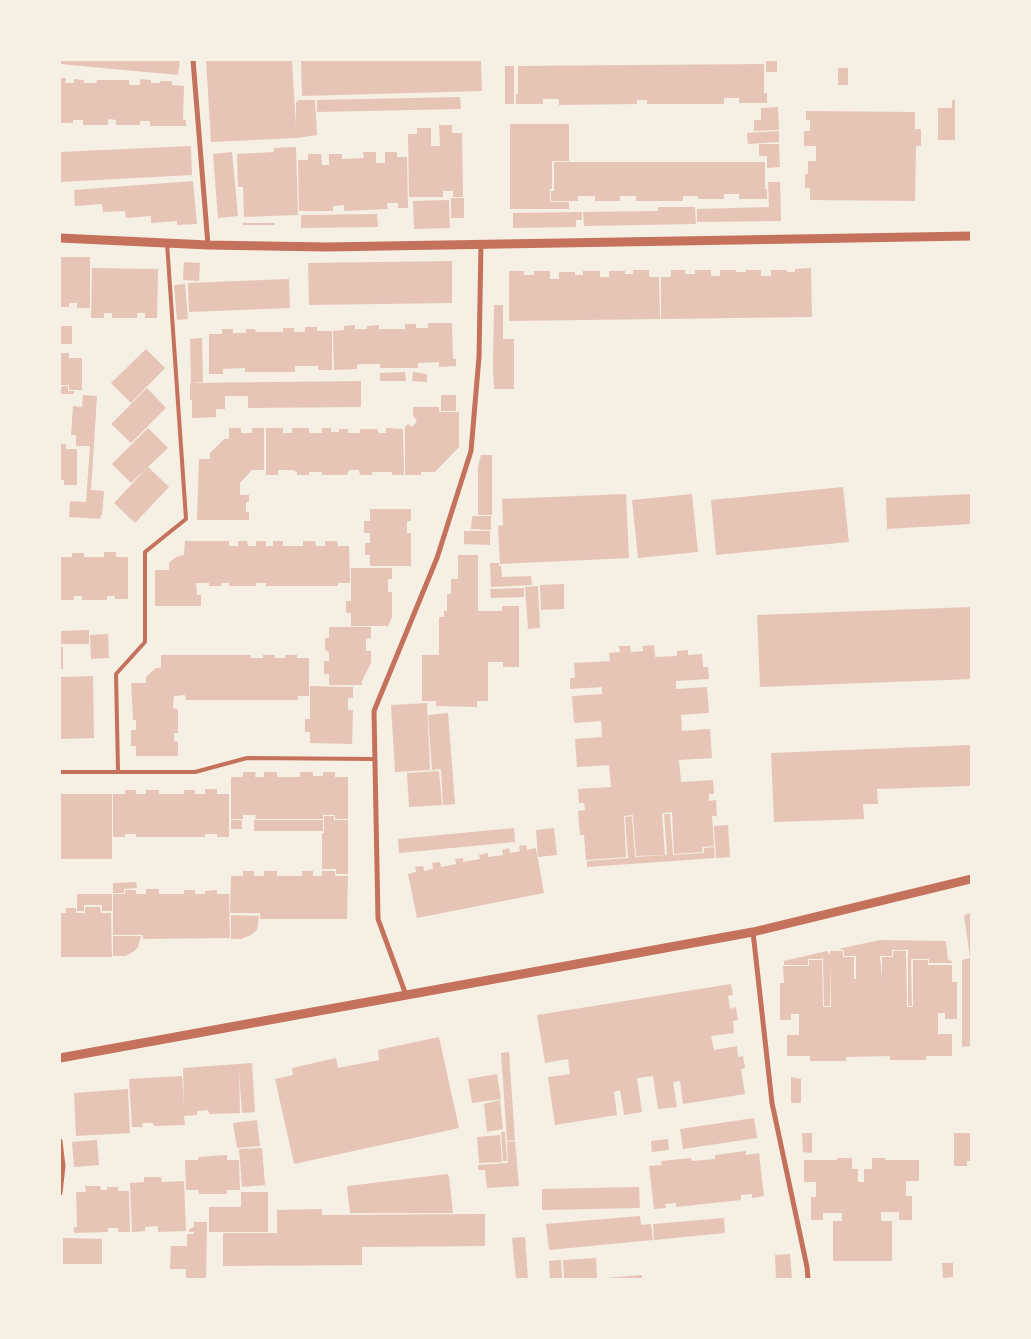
<!DOCTYPE html>
<html>
<head>
<meta charset="utf-8">
<style>
  body { margin:0 }
  #map { position:relative; width:1031px; height:1339px; overflow:hidden; background:#f6efe4; font-family:Rubik,sans-serif }
  canvas { display:block }
  .frame { position:absolute; inset:0; border:61px solid #f6efe4; pointer-events:none }
</style>
</head>
<body>
<div id="map">
<canvas width="1031" height="1339"></canvas>
<div class="frame"></div>
</div>
<script>
const g = document.querySelector('canvas').getContext('2d');
g.lineJoin = 'round';
function fill(path, color) {
  g.fillStyle = color;
  g.fill(path, 'evenodd');
}
function strokePath(path, color, width, dash) {
  g.strokeStyle = color;
  g.lineWidth = width;
  g.lineCap = dash ? 'butt' : 'round';
  g.setLineDash(dash || []);
  g.stroke(path);
}
fill(new Path2D(`
  M 60,60 L 180,60 L 178,75 L 60,64 Z
  M 206,60 L 292,60 L 296,126 L 296,102 L 299,100 L 315,100 L 317,135 L 297,138 L 211,142 Z
  M 301,60 L 481,60 L 482,91 L 302,96 Z
  M 766,60 L 777,60 L 777,72 L 766,72 Z
  M 764,64 L 764,93 L 767,93 L 767,103 L 739,103 L 739,98 L 724,98 L 724,104 L 647,104 L 647,100 L 637,100 L 637,104 L 559,105 L 559,99 L 543,99 L 543,104 L 516,104 L 516,94 L 518,94 L 518,66 Z
  M 505,66 L 514,66 L 514,104 L 505,104 Z
  M 838,68 L 848,68 L 848,85 L 838,85 Z
  M 60,78 L 66,78 L 65,83 L 74,83 L 74,79 L 84,80 L 84,83 L 96,83 L 97,80 L 129,80 L 129,85 L 140,85 L 140,79 L 151,80 L 151,83 L 160,83 L 160,81 L 172,81 L 172,85 L 184,86 L 183,120 L 186,120 L 186,126 L 150,126 L 150,121 L 140,121 L 140,125 L 116,125 L 116,120 L 108,119 L 108,125 L 83,125 L 83,120 L 73,120 L 73,123 L 60,123 Z
  M 460,97 L 461,109 L 317,112 L 317,100 Z
  M 952,100 L 955,100 L 955,140 L 938,140 L 938,108 L 952,108 Z
  M 778,107 L 779,130 L 754,131 L 754,120 L 761,120 L 761,108 Z
  M 806,111 L 915,112 L 915,129 L 921,129 L 921,146 L 916,146 L 915,201 L 810,200 L 810,188 L 805,188 L 805,174 L 808,174 L 808,161 L 816,161 L 816,146 L 804,146 L 804,131 L 810,131 L 810,120 L 806,120 Z
  M 510,124 L 569,124 L 569,161 L 552,161 L 552,189 L 550,189 L 550,202 L 569,202 L 569,209 L 510,209 Z
  M 439,125 L 452,125 L 452,133 L 462,133 L 463,197 L 453,197 L 453,191 L 443,191 L 443,197 L 409,197 L 408,134 L 417,134 L 417,128 L 431,128 L 431,146 L 440,146 Z
  M 779,131 L 779,142 L 748,144 L 747,133 Z
  M 759,144 L 779,144 L 780,167 L 767,168 L 767,156 L 759,156 Z
  M 191,146 L 192,175 L 60,182 L 60,152 Z
  M 296,147 L 298,215 L 244,217 L 243,187 L 238,187 L 237,154 L 274,152 L 274,148 Z
  M 232,152 L 238,216 L 218,218 L 213,154 Z
  M 363,152 L 376,152 L 376,163 L 385,163 L 385,152 L 397,152 L 397,157 L 407,157 L 408,208 L 398,208 L 398,203 L 387,203 L 388,209 L 344,211 L 344,205 L 333,206 L 333,211 L 299,211 L 298,160 L 308,160 L 308,154 L 321,154 L 322,165 L 329,165 L 329,154 L 342,154 L 342,159 L 364,158 Z
  M 554,162 L 765,162 L 765,189 L 767,189 L 767,199 L 739,199 L 739,194 L 724,194 L 724,199 L 698,199 L 698,196 L 683,196 L 683,201 L 636,201 L 636,196 L 620,196 L 620,201 L 595,201 L 595,196 L 578,196 L 578,201 L 551,201 L 551,191 L 554,191 Z
  M 193,181 L 197,224 L 177,225 L 177,221 L 151,223 L 151,216 L 126,218 L 125,211 L 103,212 L 102,204 L 75,206 L 74,190 Z
  M 768,182 L 780,182 L 781,221 L 697,222 L 697,209 L 769,207 Z
  M 451,198 L 464,198 L 464,218 L 451,218 Z
  M 449,200 L 450,228 L 414,229 L 413,201 Z
  M 658,207 L 695,207 L 696,224 L 584,226 L 583,212 L 658,211 Z
  M 582,212 L 582,220 L 576,220 L 576,227 L 513,228 L 513,213 Z
  M 377,214 L 378,227 L 301,228 L 301,215 Z
  M 243,223 L 275,223 L 275,225 L 243,225 Z
  M 60,257 L 90,257 L 90,308 L 77,308 L 77,303 L 69,303 L 69,307 L 60,307 Z
  M 452,261 L 452,303 L 309,305 L 308,263 Z
  M 184,262 L 200,263 L 199,281 L 183,280 Z
  M 92,268 L 158,269 L 157,318 L 145,318 L 145,313 L 137,313 L 137,318 L 112,318 L 112,313 L 104,313 L 104,318 L 91,318 Z
  M 811,268 L 812,317 L 661,319 L 661,277 L 671,277 L 671,270 L 685,270 L 685,274 L 695,274 L 695,270 L 711,270 L 711,276 L 720,276 L 720,270 L 736,270 L 736,272 L 746,272 L 746,270 L 761,270 L 761,276 L 771,276 L 771,270 L 787,270 L 787,272 L 795,272 L 795,269 Z
  M 633,270 L 649,270 L 649,277 L 659,277 L 660,319 L 509,321 L 509,271 L 524,271 L 524,275 L 534,275 L 534,271 L 550,271 L 550,279 L 559,279 L 559,272 L 575,272 L 575,275 L 583,275 L 583,271 L 600,271 L 600,277 L 609,277 L 609,271 L 625,271 L 625,274 L 633,274 Z
  M 289,279 L 290,308 L 189,312 L 188,283 Z
  M 185,284 L 188,319 L 177,320 L 174,285 Z
  M 494,305 L 503,305 L 503,339 L 514,339 L 514,389 L 494,389 L 493,368 Z
  M 428,323 L 452,323 L 453,359 L 456,359 L 456,366 L 439,367 L 439,362 L 418,363 L 418,368 L 380,368 L 380,364 L 361,364 L 357,365 L 357,369 L 334,370 L 333,331 L 344,330 L 344,326 L 355,325 L 355,329 L 367,329 L 367,326 L 379,325 L 379,329 L 405,329 L 405,324 L 416,324 L 416,328 L 428,328 Z
  M 60,326 L 72,326 L 72,344 L 60,344 Z
  M 305,327 L 317,327 L 317,331 L 332,331 L 332,370 L 318,370 L 318,366 L 295,366 L 295,372 L 245,372 L 245,368 L 223,369 L 223,374 L 209,374 L 209,334 L 222,334 L 222,329 L 233,329 L 233,333 L 246,333 L 246,329 L 255,329 L 256,332 L 283,332 L 283,328 L 294,328 L 294,332 L 305,332 Z
  M 202,338 L 203,382 L 191,383 L 190,339 Z
  M 146,349 L 165,368 L 131,403 L 111,383 Z
  M 60,353 L 69,353 L 69,358 L 82,358 L 82,390 L 69,390 L 69,385 L 60,385 Z
  M 405,372 L 406,381 L 380,381 L 380,373 Z
  M 413,372 L 427,374 L 427,382 L 412,381 Z
  M 361,381 L 361,407 L 248,408 L 248,396 L 225,396 L 225,409 L 216,409 L 216,417 L 192,418 L 192,400 L 190,400 L 190,383 Z
  M 62,386 L 68,386 L 68,391 L 74,391 L 74,394 L 60,394 Z
  M 147,388 L 166,408 L 131,443 L 111,424 Z
  M 83,395 L 97,396 L 91,490 L 104,491 L 102,515 L 101,515 L 100,519 L 69,517 L 70,501 L 86,502 L 90,446 L 76,446 L 76,435 L 71,435 L 73,406 L 82,407 Z
  M 441,395 L 456,395 L 456,411 L 441,411 Z
  M 413,407 L 439,407 L 439,412 L 459,412 L 459,447 L 435,472 L 421,472 L 421,475 L 405,475 L 405,427 L 408,424 L 412,427 L 417,421 L 413,416 Z
  M 148,428 L 168,448 L 131,483 L 112,464 Z
  M 229,428 L 241,428 L 241,433 L 252,433 L 252,428 L 264,428 L 264,470 L 252,470 L 240,483 L 240,495 L 249,495 L 249,502 L 246,502 L 246,512 L 249,512 L 249,520 L 197,520 L 199,459 L 210,459 L 210,453 L 224,439 L 229,439 Z
  M 266,428 L 283,428 L 283,433 L 292,433 L 292,428 L 309,428 L 309,433 L 322,433 L 322,428 L 331,428 L 331,432 L 339,432 L 339,429 L 348,429 L 348,433 L 360,433 L 360,429 L 377,429 L 379,433 L 386,433 L 386,428 L 403,429 L 404,475 L 392,475 L 392,472 L 372,472 L 372,475 L 360,475 L 359,470 L 349,470 L 347,475 L 322,475 L 322,472 L 309,472 L 309,475 L 297,475 L 297,472 L 293,470 L 278,470 L 278,475 L 266,475 Z
  M 60,444 L 66,444 L 66,449 L 77,449 L 77,485 L 64,485 L 64,480 L 60,480 Z
  M 481,455 L 492,455 L 492,515 L 478,515 L 478,467 Z
  M 148,467 L 169,487 L 135,523 L 114,503 Z
  M 843,487 L 849,542 L 716,555 L 711,500 Z
  M 626,494 L 629,558 L 500,564 L 498,526 L 503,525 L 502,499 Z
  M 692,494 L 698,552 L 638,558 L 632,500 Z
  M 971,494 L 971,524 L 887,529 L 886,498 Z
  M 370,509 L 411,509 L 411,521 L 407,521 L 407,533 L 411,533 L 411,566 L 370,566 L 370,555 L 365,555 L 365,543 L 370,543 L 370,533 L 364,533 L 364,521 L 370,521 Z
  M 472,516 L 491,516 L 491,530 L 471,529 Z
  M 464,531 L 490,531 L 490,545 L 464,544 Z
  M 185,541 L 229,541 L 229,546 L 238,546 L 238,541 L 247,541 L 248,546 L 256,546 L 256,541 L 266,541 L 266,546 L 273,546 L 273,541 L 283,541 L 283,546 L 303,546 L 303,541 L 315,541 L 316,546 L 325,546 L 325,541 L 337,541 L 338,546 L 349,546 L 350,583 L 338,583 L 338,586 L 266,586 L 266,583 L 256,583 L 256,586 L 229,586 L 229,583 L 221,583 L 221,586 L 209,586 L 209,583 L 196,583 L 197,595 L 201,595 L 201,606 L 155,606 L 155,570 L 169,570 L 169,563 L 176,557 L 184,555 Z
  M 104,552 L 116,552 L 116,557 L 128,557 L 128,599 L 115,599 L 115,596 L 107,596 L 107,600 L 82,600 L 82,596 L 74,596 L 74,600 L 60,600 L 60,557 L 72,557 L 72,553 L 84,553 L 84,557 L 104,557 Z
  M 458,555 L 478,555 L 478,611 L 502,611 L 502,606 L 519,606 L 519,667 L 503,667 L 503,662 L 488,662 L 488,701 L 477,701 L 477,707 L 436,706 L 436,701 L 422,701 L 422,655 L 439,655 L 439,617 L 444,617 L 444,611 L 447,611 L 447,594 L 451,594 L 451,579 L 458,579 Z
  M 490,563 L 499,563 L 499,566 L 501,566 L 502,577 L 531,576 L 532,585 L 491,587 Z
  M 351,568 L 392,568 L 392,579 L 388,579 L 388,592 L 392,592 L 392,617 L 388,626 L 351,626 L 351,613 L 346,613 L 346,601 L 351,601 Z
  M 564,584 L 564,609 L 541,610 L 540,585 Z
  M 538,586 L 540,628 L 528,629 L 525,587 Z
  M 524,588 L 524,597 L 491,598 L 490,589 Z
  M 971,607 L 971,679 L 760,687 L 757,615 Z
  M 329,627 L 371,627 L 371,638 L 366,639 L 366,651 L 371,651 L 371,663 L 362,681 L 362,685 L 329,685 L 329,674 L 324,674 L 324,661 L 329,661 L 329,652 L 325,650 L 325,638 L 329,638 Z
  M 89,630 L 89,644 L 60,644 L 60,631 Z
  M 108,634 L 109,658 L 91,659 L 90,635 Z
  M 654,645 L 655,657 L 677,656 L 677,651 L 688,650 L 688,655 L 702,654 L 703,667 L 708,667 L 709,679 L 676,681 L 676,689 L 707,687 L 709,713 L 681,715 L 682,731 L 710,729 L 712,758 L 679,760 L 681,782 L 713,780 L 714,794 L 709,794 L 709,801 L 716,800 L 717,816 L 712,816 L 714,846 L 702,847 L 703,852 L 674,854 L 672,812 L 662,813 L 665,855 L 636,856 L 633,815 L 624,816 L 626,857 L 586,860 L 584,835 L 580,835 L 578,811 L 585,810 L 584,803 L 579,803 L 578,789 L 611,787 L 609,765 L 577,767 L 575,739 L 602,737 L 601,721 L 574,723 L 572,696 L 602,694 L 602,687 L 570,689 L 570,678 L 575,678 L 574,663 L 610,661 L 609,653 L 620,652 L 619,646 L 630,646 L 631,652 L 643,651 L 643,646 Z
  M 60,647 L 63,647 L 63,669 L 60,669 Z
  M 161,655 L 251,655 L 251,658 L 263,658 L 263,655 L 275,655 L 275,658 L 285,658 L 285,655 L 297,655 L 297,658 L 309,658 L 309,696 L 298,696 L 298,700 L 186,700 L 185,695 L 174,696 L 173,708 L 178,709 L 178,733 L 174,733 L 174,741 L 178,742 L 178,756 L 136,756 L 136,746 L 131,746 L 131,730 L 136,730 L 136,720 L 133,720 L 131,683 L 146,683 L 146,677 L 156,668 L 161,668 Z
  M 93,676 L 94,738 L 60,739 L 60,677 Z
  M 310,686 L 353,687 L 353,698 L 348,698 L 348,710 L 353,710 L 352,744 L 310,743 L 310,732 L 305,732 L 305,719 L 310,719 Z
  M 427,703 L 430,770 L 395,772 L 391,705 Z
  M 448,713 L 455,804 L 443,805 L 441,769 L 432,770 L 428,715 Z
  M 971,745 L 971,786 L 877,789 L 878,804 L 863,804 L 864,819 L 774,822 L 771,753 Z
  M 439,771 L 442,805 L 409,807 L 407,773 Z
  M 243,772 L 256,772 L 255,777 L 264,777 L 264,772 L 277,772 L 277,777 L 300,777 L 300,772 L 313,772 L 313,776 L 323,776 L 323,772 L 335,772 L 335,777 L 348,777 L 348,819 L 335,819 L 335,815 L 323,815 L 323,819 L 255,819 L 256,815 L 243,815 L 243,819 L 231,819 L 231,777 L 243,777 Z
  M 205,789 L 217,789 L 217,794 L 229,794 L 229,837 L 217,837 L 217,834 L 205,834 L 205,837 L 136,837 L 136,834 L 125,834 L 125,837 L 113,837 L 113,794 L 125,794 L 125,790 L 136,790 L 136,794 L 146,794 L 146,790 L 159,790 L 159,794 L 184,794 L 184,790 L 195,790 L 195,794 L 205,794 Z
  M 60,794 L 112,794 L 112,859 L 60,859 Z
  M 664,814 L 670,814 L 673,855 L 704,853 L 704,848 L 714,847 L 715,858 L 587,867 L 587,861 L 628,858 L 625,817 L 632,816 L 635,857 L 667,855 Z
  M 324,816 L 334,816 L 334,820 L 348,820 L 348,874 L 336,874 L 336,869 L 322,869 L 322,833 L 324,833 Z
  M 231,820 L 242,820 L 242,829 L 231,829 Z
  M 254,820 L 323,820 L 323,831 L 254,831 Z
  M 728,825 L 730,857 L 716,858 L 714,826 Z
  M 514,828 L 515,842 L 399,853 L 398,839 Z
  M 554,828 L 557,855 L 538,857 L 536,830 Z
  M 526,845 L 527,850 L 536,848 L 544,893 L 417,918 L 408,874 L 416,872 L 415,867 L 423,866 L 424,871 L 433,869 L 432,863 L 440,862 L 441,867 L 456,864 L 455,859 L 463,858 L 463,862 L 480,859 L 479,855 L 483,854 L 488,853 L 488,857 L 503,855 L 502,850 L 509,848 L 510,853 L 520,851 L 519,846 Z
  M 243,871 L 254,871 L 254,876 L 264,876 L 264,871 L 277,871 L 277,876 L 302,876 L 302,871 L 313,871 L 313,876 L 322,876 L 322,871 L 335,871 L 335,876 L 348,876 L 347,919 L 260,919 L 260,913 L 230,913 L 231,876 L 243,876 Z
  M 136,882 L 137,888 L 124,889 L 124,893 L 113,893 L 113,883 Z
  M 146,889 L 159,889 L 159,894 L 184,894 L 184,890 L 195,890 L 195,894 L 205,894 L 205,891 L 217,890 L 217,894 L 229,894 L 230,938 L 143,939 L 143,935 L 113,935 L 113,894 L 125,894 L 125,890 L 136,890 L 136,894 L 146,894 Z
  M 77,894 L 112,894 L 112,911 L 102,911 L 102,905 L 84,905 L 84,911 L 77,911 Z
  M 85,907 L 100,907 L 101,913 L 111,913 L 112,957 L 60,957 L 60,913 L 66,913 L 66,908 L 76,908 L 76,913 L 85,913 Z
  M 971,913 L 971,1046 L 962,1047 L 962,960 L 970,958 L 964,915 Z
  M 231,915 L 259,916 L 257,930 L 251,935 L 241,939 L 231,939 Z
  M 113,936 L 141,936 L 138,947 L 133,952 L 125,956 L 113,956 Z
  M 880,940 L 946,941 L 948,960 L 952,961 L 952,963 L 929,963 L 929,959 L 911,959 L 912,1006 L 908,1006 L 908,950 L 892,950 L 892,956 L 880,956 L 882,979 L 856,979 L 856,956 L 844,956 L 844,950 L 838,949 Z
  M 827,951 L 830,955 L 830,951 L 843,951 L 843,957 L 854,957 L 854,979 L 882,979 L 882,957 L 893,957 L 893,951 L 906,951 L 907,1007 L 913,1007 L 913,960 L 928,960 L 928,965 L 952,965 L 952,982 L 957,982 L 957,1019 L 945,1019 L 945,1013 L 938,1013 L 938,1034 L 952,1034 L 952,1056 L 926,1056 L 926,1060 L 890,1060 L 890,1056 L 846,1057 L 846,1061 L 810,1061 L 810,1056 L 787,1056 L 787,1035 L 799,1035 L 799,1014 L 791,1014 L 791,1020 L 780,1020 L 780,983 L 784,983 L 783,966 L 809,966 L 809,960 L 822,960 L 823,1007 L 831,1007 L 830,958 L 830,1006 L 824,1006 L 823,956 L 822,959 L 808,959 L 808,965 L 784,965 L 784,961 Z
  M 731,984 L 733,995 L 728,996 L 730,1009 L 736,1007 L 738,1020 L 733,1021 L 734,1033 L 711,1036 L 714,1050 L 737,1046 L 738,1057 L 743,1056 L 745,1068 L 741,1069 L 745,1094 L 683,1104 L 680,1081 L 673,1082 L 677,1107 L 658,1109 L 653,1076 L 637,1078 L 642,1112 L 624,1115 L 620,1090 L 614,1092 L 617,1115 L 555,1125 L 548,1077 L 570,1074 L 568,1059 L 545,1063 L 537,1015 Z
  M 439,1037 L 459,1128 L 294,1164 L 275,1079 L 293,1075 L 292,1068 L 336,1058 L 338,1068 L 379,1060 L 378,1050 Z
  M 509,1052 L 515,1140 L 507,1141 L 501,1053 Z
  M 252,1063 L 255,1112 L 242,1113 L 239,1072 L 240,1113 L 209,1114 L 208,1110 L 197,1111 L 197,1115 L 184,1116 L 185,1125 L 154,1126 L 153,1123 L 142,1123 L 143,1127 L 132,1127 L 129,1079 L 182,1076 L 184,1104 L 183,1068 Z
  M 497,1074 L 501,1099 L 472,1103 L 468,1079 Z
  M 791,1077 L 801,1079 L 801,1103 L 791,1103 Z
  M 128,1089 L 130,1133 L 76,1136 L 74,1093 Z
  M 500,1100 L 503,1129 L 487,1132 L 484,1104 Z
  M 754,1118 L 757,1138 L 683,1149 L 680,1129 Z
  M 257,1120 L 260,1146 L 237,1148 L 233,1123 Z
  M 501,1132 L 505,1132 L 507,1161 L 503,1161 Z
  M 802,1133 L 812,1133 L 812,1153 L 803,1152 Z
  M 954,1133 L 971,1133 L 971,1161 L 967,1161 L 967,1166 L 954,1166 Z
  M 500,1135 L 502,1162 L 479,1163 L 477,1137 Z
  M 668,1139 L 669,1150 L 652,1152 L 651,1141 Z
  M 97,1140 L 99,1165 L 74,1167 L 72,1142 Z
  M 515,1141 L 519,1186 L 487,1188 L 485,1170 L 478,1170 L 478,1165 L 508,1163 L 507,1142 Z
  M 262,1148 L 265,1185 L 242,1187 L 239,1149 Z
  M 746,1151 L 746,1155 L 759,1153 L 764,1196 L 752,1198 L 752,1194 L 741,1195 L 741,1200 L 676,1207 L 676,1203 L 665,1204 L 666,1208 L 654,1209 L 649,1166 L 662,1165 L 661,1161 L 691,1158 L 692,1161 L 715,1159 L 715,1155 Z
  M 227,1155 L 227,1160 L 239,1160 L 240,1190 L 227,1190 L 227,1194 L 199,1194 L 198,1190 L 186,1190 L 185,1160 L 198,1160 L 198,1157 Z
  M 837,1158 L 852,1158 L 852,1169 L 858,1169 L 858,1182 L 864,1182 L 864,1169 L 872,1169 L 872,1158 L 885,1158 L 885,1160 L 919,1160 L 919,1181 L 906,1181 L 906,1196 L 912,1196 L 912,1220 L 899,1220 L 899,1212 L 881,1212 L 881,1221 L 892,1221 L 892,1261 L 833,1261 L 833,1221 L 842,1221 L 842,1213 L 823,1213 L 823,1220 L 811,1220 L 811,1197 L 816,1197 L 816,1182 L 804,1182 L 804,1160 L 837,1160 Z
  M 447,1174 L 449,1176 L 453,1213 L 350,1213 L 347,1188 L 348,1186 Z
  M 144,1177 L 161,1177 L 162,1182 L 184,1181 L 186,1231 L 158,1232 L 158,1226 L 145,1227 L 145,1231 L 132,1232 L 130,1183 L 144,1182 Z
  M 85,1186 L 100,1186 L 101,1190 L 107,1190 L 107,1187 L 118,1187 L 118,1191 L 129,1191 L 130,1232 L 118,1232 L 118,1228 L 108,1228 L 108,1232 L 74,1233 L 74,1227 L 77,1227 L 76,1192 L 86,1192 Z
  M 639,1187 L 640,1208 L 542,1210 L 542,1189 Z
  M 241,1192 L 268,1192 L 268,1232 L 209,1232 L 209,1207 L 241,1207 Z
  M 322,1209 L 322,1215 L 485,1214 L 485,1246 L 362,1247 L 362,1265 L 223,1266 L 223,1233 L 277,1233 L 277,1210 Z
  M 640,1216 L 641,1225 L 651,1224 L 653,1240 L 549,1250 L 546,1224 Z
  M 724,1218 L 725,1233 L 654,1240 L 653,1224 Z
  M 194,1222 L 207,1222 L 206,1279 L 186,1279 L 186,1269 L 170,1269 L 171,1246 L 187,1246 L 187,1234 L 194,1234 L 194,1232 L 189,1232 L 189,1229 L 194,1227 Z
  M 525,1237 L 528,1279 L 516,1279 L 512,1238 Z
  M 63,1238 L 102,1239 L 102,1264 L 63,1264 Z
  M 790,1254 L 792,1279 L 776,1279 L 775,1255 Z
  M 596,1258 L 597,1279 L 564,1279 L 563,1260 Z
  M 561,1260 L 562,1279 L 550,1279 L 549,1261 Z
  M 942,1263 L 953,1263 L 953,1277 L 943,1278 Z
  M 640,1275 L 642,1275 L 642,1279 L 606,1279 L 606,1278 Z`), '#e6c5b7');
strokePath(new Path2D(`
  M 118,771 L 116,674 L 145,642 L 145,552 L 186,519 L 167,243
  M 60,772 L 195,772 L 247,758 L 375,759`), '#c5725c', 4);
strokePath(new Path2D(`
  M 193,60 L 208,245
  M 753,932 L 772,1103 L 807,1267 L 808,1279
  M 406,995 L 378,919 L 374,711 L 437,558 L 471,451 L 479,357 L 481,244
  M 60,1141 L 63,1166 L 60,1193`), '#c5725c', 5);
strokePath(new Path2D(`
  M 60,238 L 208,245 L 326,247 L 971,236
  M 60,1058 L 753,932 L 971,879`), '#c5725c', 9);
</script>
</body>
</html>
